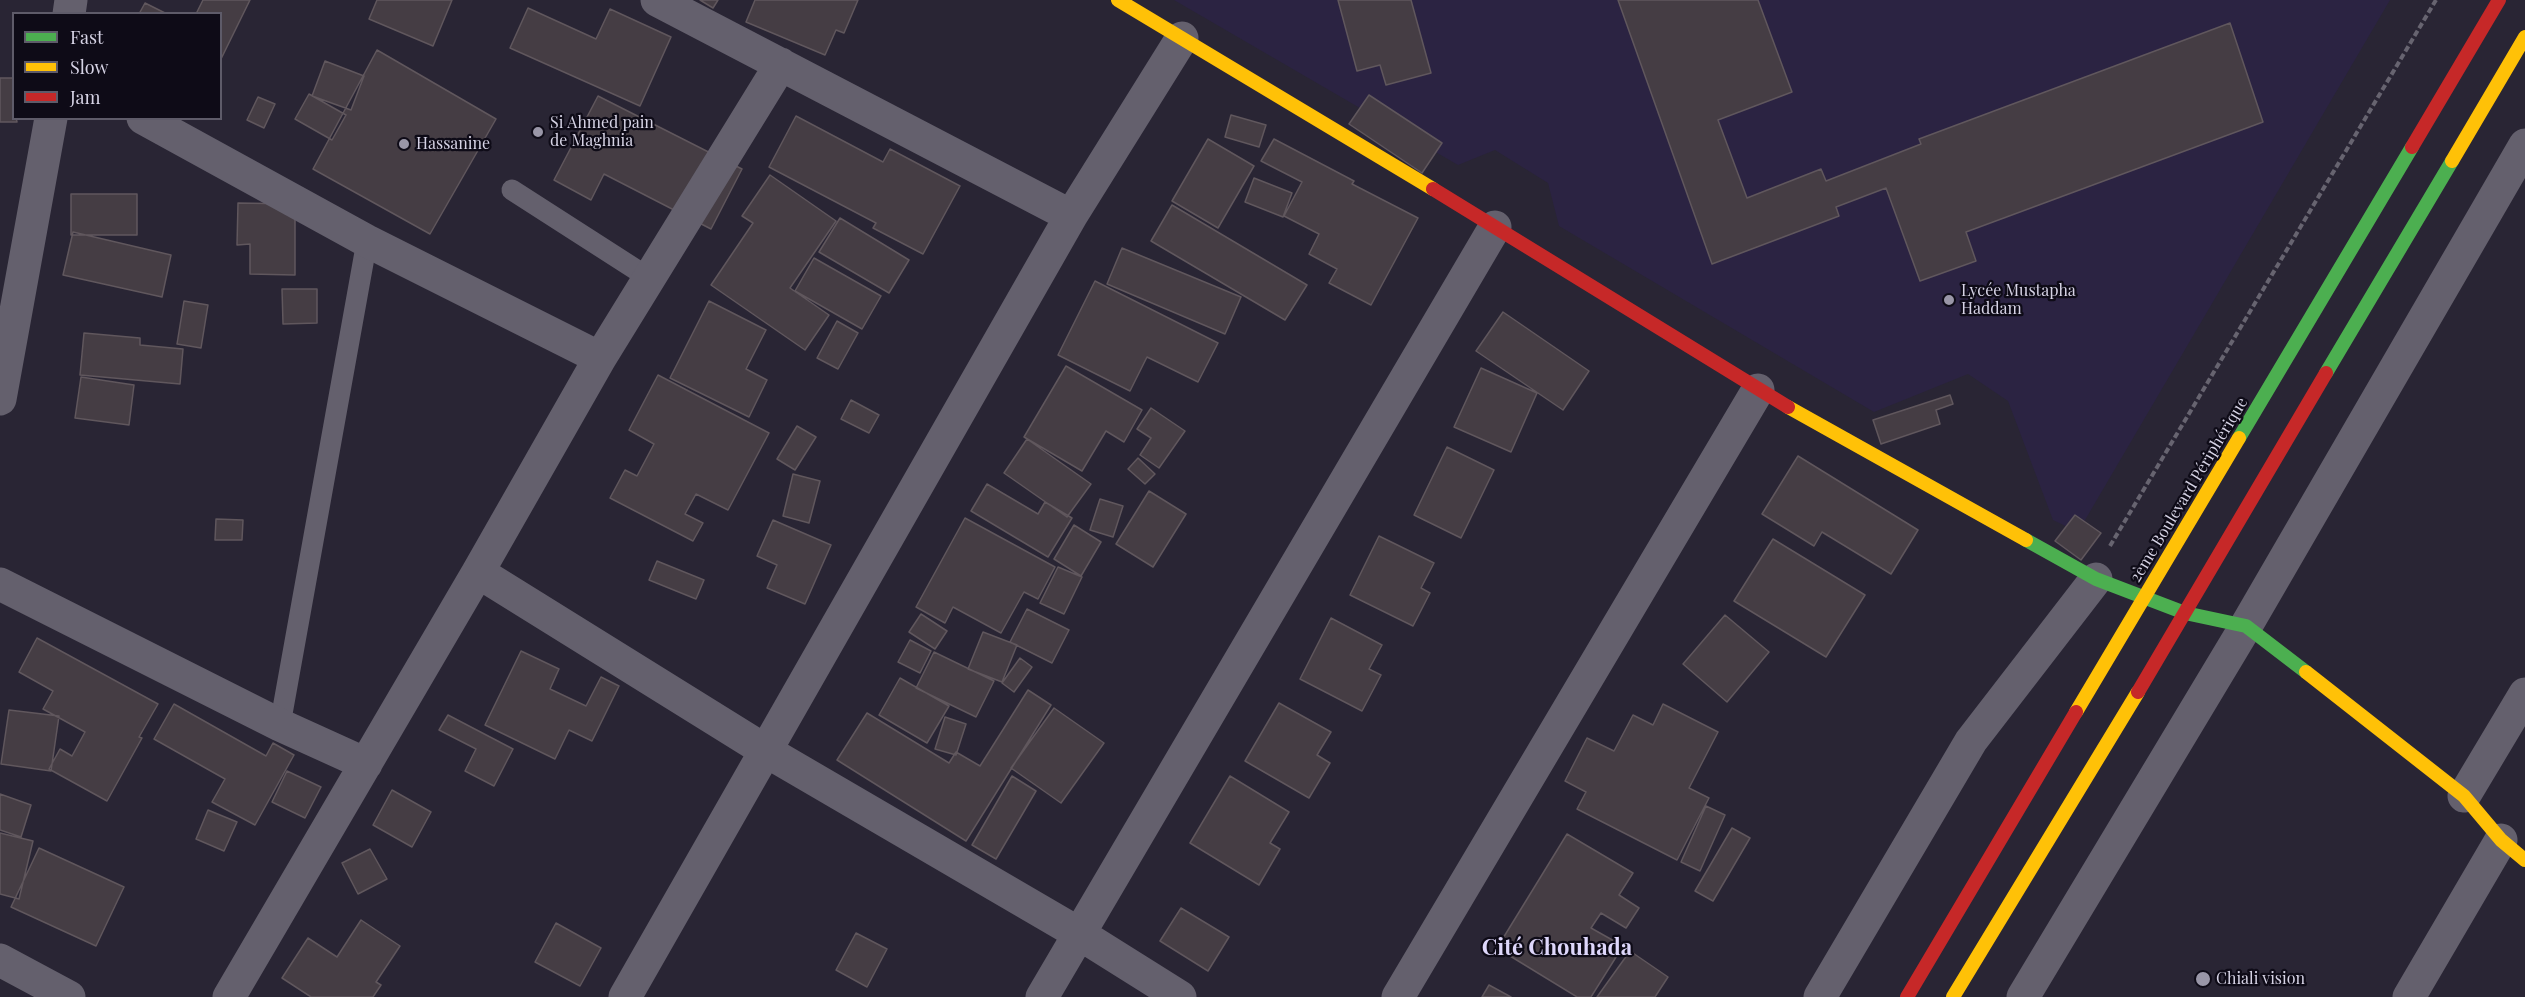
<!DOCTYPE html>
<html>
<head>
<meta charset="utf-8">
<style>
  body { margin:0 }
  #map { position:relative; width:2525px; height:997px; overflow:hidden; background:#292534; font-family:"Playfair Display",serif }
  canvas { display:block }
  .legend { position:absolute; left:12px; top:12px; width:210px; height:108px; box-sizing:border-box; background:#0e0b17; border:2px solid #5e5b69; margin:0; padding:8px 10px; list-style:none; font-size:18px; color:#d6d3e5 }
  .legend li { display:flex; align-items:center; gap:12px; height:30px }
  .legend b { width:30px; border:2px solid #5e5b69 }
</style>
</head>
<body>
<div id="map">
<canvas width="2525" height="997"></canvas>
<ul class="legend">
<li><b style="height:8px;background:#4caf50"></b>Fast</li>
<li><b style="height:8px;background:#ffc107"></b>Slow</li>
<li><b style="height:8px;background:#c62828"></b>Jam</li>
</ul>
</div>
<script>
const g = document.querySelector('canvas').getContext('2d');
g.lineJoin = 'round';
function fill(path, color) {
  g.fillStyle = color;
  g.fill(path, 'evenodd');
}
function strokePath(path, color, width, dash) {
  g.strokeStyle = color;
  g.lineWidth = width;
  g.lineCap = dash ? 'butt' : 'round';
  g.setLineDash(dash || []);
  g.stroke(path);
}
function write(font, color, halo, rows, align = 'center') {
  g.font = font + ' "Playfair Display",serif';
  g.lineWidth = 4.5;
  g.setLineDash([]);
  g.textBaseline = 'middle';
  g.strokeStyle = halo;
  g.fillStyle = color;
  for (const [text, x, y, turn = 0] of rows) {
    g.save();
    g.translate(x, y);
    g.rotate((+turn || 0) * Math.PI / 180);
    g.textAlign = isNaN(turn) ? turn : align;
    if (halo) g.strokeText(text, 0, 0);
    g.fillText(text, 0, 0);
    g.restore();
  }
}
fill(new Path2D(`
  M 1174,0 L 2390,0 L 2078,532 L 2053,520 L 2008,401 L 1968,374 L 1874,412 L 1559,226 L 1548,183 L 1495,150 L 1458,165 Z`), '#2b2342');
const building = new Path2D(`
  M 203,0 L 250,0 L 220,61 L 220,14 L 196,14 Z
  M 377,0 L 452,0 L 433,46 L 369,19 Z
  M 700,0 L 718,0 L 713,8 Z
  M 755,0 L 858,0 L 844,33 L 836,30 L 825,55 L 746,22 Z
  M 1338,0 L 1411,0 L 1431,73 L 1386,85 L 1380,65 L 1357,71 Z
  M 1618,0 L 1758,0 L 1792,92 L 1718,120 L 1747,198 L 1821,169 L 1826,181 L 1921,144 L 1919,139 L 2230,23 L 2263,122 L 1966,232 L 1976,261 L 1920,281 L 1886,188 L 1836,207 L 1839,216 L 1712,264 Z
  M 145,3 L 167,14 L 139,14 Z
  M 528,8 L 596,39 L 610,9 L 671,37 L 640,106 L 510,48 Z
  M 377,50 L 496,119 L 430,234 L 313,169 Z
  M 325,61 L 364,76 L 351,110 L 312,96 Z
  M 0,78 L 14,78 L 14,118 L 16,118 L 17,122 L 0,122 Z
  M 309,94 L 346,115 L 332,140 L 295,119 Z
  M 1369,95 L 1442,143 L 1422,173 L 1349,124 Z
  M 598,96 L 742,169 L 711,229 L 604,174 L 591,200 L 554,180 Z
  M 258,97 L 275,104 L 264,128 L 247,120 Z
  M 1231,115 L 1266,125 L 1259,147 L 1225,137 Z
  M 796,116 L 883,162 L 890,149 L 960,186 L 923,254 L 873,228 L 876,223 L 769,167 Z
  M 1208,139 L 1254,166 L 1218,228 L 1172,201 Z
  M 1274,139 L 1354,181 L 1352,184 L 1418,218 L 1371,305 L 1329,283 L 1337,269 L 1309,254 L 1319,234 L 1284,216 L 1302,182 L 1261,161 Z
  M 770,175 L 836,221 L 790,288 L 829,315 L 805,350 L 711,285 L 753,223 L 742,216 Z
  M 1254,178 L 1292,193 L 1283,217 L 1245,202 Z
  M 71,194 L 137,194 L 137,235 L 71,235 Z
  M 238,203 L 295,204 L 295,275 L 250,274 L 250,244 L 237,245 Z
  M 1172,205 L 1307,285 L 1285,320 L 1151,241 Z
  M 840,218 L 909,260 L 889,293 L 819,252 Z
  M 73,232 L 171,255 L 162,297 L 63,275 Z
  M 1122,248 L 1241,297 L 1225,334 L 1107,284 Z
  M 814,258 L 881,296 L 862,329 L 795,291 Z
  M 1095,281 L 1218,343 L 1198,382 L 1147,357 L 1130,391 L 1058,355 Z
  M 282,289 L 317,289 L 317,323 L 283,324 Z
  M 184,301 L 208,305 L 201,348 L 177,344 Z
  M 709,301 L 766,330 L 746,369 L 767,380 L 749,417 L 670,378 Z
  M 1503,312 L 1589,371 L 1563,410 L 1476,351 Z
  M 837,321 L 858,333 L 838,369 L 817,358 Z
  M 84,333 L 140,338 L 140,345 L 183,349 L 180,384 L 80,375 Z
  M 1066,366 L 1142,410 L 1124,442 L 1106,431 L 1082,471 L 1024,437 Z
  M 1481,368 L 1537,393 L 1511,452 L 1454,427 Z
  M 658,375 L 769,433 L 728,510 L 696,494 L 685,514 L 703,523 L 693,541 L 610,498 L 625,470 L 637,476 L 654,444 L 629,430 Z
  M 81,377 L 134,385 L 129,425 L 75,418 Z
  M 1950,395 L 1953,404 L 1936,410 L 1940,424 L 1881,444 L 1873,420 Z
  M 851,400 L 879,415 L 869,433 L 841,419 Z
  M 1151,408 L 1185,431 L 1159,468 L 1140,455 L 1151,438 L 1137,429 Z
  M 797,426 L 816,437 L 795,470 L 777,459 Z
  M 1027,439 L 1091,484 L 1067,517 L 1004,473 Z
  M 1447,447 L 1494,470 L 1461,538 L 1414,515 Z
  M 1798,456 L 1918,530 L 1891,574 L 1822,532 L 1814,546 L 1762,514 Z
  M 1138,458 L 1155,474 L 1145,484 L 1128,469 Z
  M 793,474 L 820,481 L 809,523 L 783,516 Z
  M 987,484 L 1038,514 L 1045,502 L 1072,518 L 1048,557 L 971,511 Z
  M 1149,491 L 1186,514 L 1153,567 L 1116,544 Z
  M 1100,499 L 1123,506 L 1113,537 L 1090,530 Z
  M 2075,515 L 2101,533 L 2081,560 L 2055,541 Z
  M 965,518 L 1055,567 L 1038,599 L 1024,592 L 1001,633 L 953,607 L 945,623 L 916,607 Z
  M 216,519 L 243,520 L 242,540 L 215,540 Z
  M 773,520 L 831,545 L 805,604 L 767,588 L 777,565 L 757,556 Z
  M 1074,525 L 1101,542 L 1081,576 L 1054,559 Z
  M 1379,536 L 1434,563 L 1421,588 L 1430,593 L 1413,626 L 1350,595 Z
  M 1773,539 L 1865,595 L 1826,657 L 1734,601 Z
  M 657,561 L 704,580 L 696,599 L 649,580 Z
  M 1058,567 L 1082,577 L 1064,614 L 1040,603 Z
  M 1027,609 L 1069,630 L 1052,663 L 1010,642 Z
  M 921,614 L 947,631 L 935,649 L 909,632 Z
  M 1725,615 L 1769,652 L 1727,702 L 1683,664 Z
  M 1331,618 L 1382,645 L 1369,669 L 1381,675 L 1362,711 L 1300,679 Z
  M 983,632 L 1017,645 L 1002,682 L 968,669 Z
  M 37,638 L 158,704 L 139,737 L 142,738 L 107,801 L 49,769 L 60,749 L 72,756 L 85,732 L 43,709 L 53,691 L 19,672 Z
  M 910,640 L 931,651 L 920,673 L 898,662 Z
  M 521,651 L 559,669 L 550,689 L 586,706 L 601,677 L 619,686 L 592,741 L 569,730 L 555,759 L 485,725 Z
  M 934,652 L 994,681 L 976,717 L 916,688 Z
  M 1020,658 L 1032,667 L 1014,692 L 1002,683 Z
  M 900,678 L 949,706 L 927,743 L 879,715 Z
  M 1028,690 L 1051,705 L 966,841 L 837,760 L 867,713 L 949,763 L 956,752 L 980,766 Z
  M 1279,703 L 1331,732 L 1317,755 L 1330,763 L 1309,798 L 1245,761 Z
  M 174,704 L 266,756 L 273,743 L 294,755 L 255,825 L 212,802 L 225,779 L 154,739 Z
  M 1663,704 L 1718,732 L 1689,788 L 1709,798 L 1677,860 L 1577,809 L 1586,792 L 1565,781 L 1587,738 L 1614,751 L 1633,715 L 1653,725 Z
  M 1054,708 L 1104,743 L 1061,803 L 1011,768 Z
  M 9,710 L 59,716 L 51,771 L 1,764 Z
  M 448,715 L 513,749 L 494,786 L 465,771 L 476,749 L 439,730 Z
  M 945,717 L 966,724 L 956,755 L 935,749 Z
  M 287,771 L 321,787 L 305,818 L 272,802 Z
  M 1012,776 L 1036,791 L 996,859 L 972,845 Z
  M 1230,776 L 1289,812 L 1270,843 L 1280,849 L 1259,885 L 1190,843 Z
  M 392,790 L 431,812 L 412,847 L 373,825 Z
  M 0,794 L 31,805 L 21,837 L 0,830 Z
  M 1706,806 L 1725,815 L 1700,871 L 1681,862 Z
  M 208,810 L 237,822 L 224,851 L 196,839 Z
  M 1732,828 L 1750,838 L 1713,901 L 1695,891 Z
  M 0,833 L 33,841 L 19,899 L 0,894 Z
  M 1567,834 L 1633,873 L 1619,895 L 1639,908 L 1626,928 L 1601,913 L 1591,928 L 1623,946 L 1591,997 L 1577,997 L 1497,948 Z
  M 39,848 L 124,887 L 96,946 L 11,907 Z
  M 370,849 L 387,879 L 358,894 L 342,863 Z
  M 1181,908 L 1229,937 L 1208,971 L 1160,941 Z
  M 361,920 L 400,946 L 376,982 L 381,985 L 373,997 L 311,997 L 282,978 L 308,938 L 337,957 Z
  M 556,923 L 601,948 L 580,986 L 535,962 Z
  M 856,933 L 887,949 L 867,987 L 836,970 Z
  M 1630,951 L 1668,977 L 1655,997 L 1597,997 Z
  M 1489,985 L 1511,997 L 1482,997 Z`);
fill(building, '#453d44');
strokePath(building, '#60575d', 1.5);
strokePath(new Path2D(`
  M 2110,546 L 2436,0`), '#676470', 4, [6, 3]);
strokePath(new Path2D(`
  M 512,190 L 649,278
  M 280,725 L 367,241`), '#64606d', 21);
strokePath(new Path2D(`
  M 657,0 L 1071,216
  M 69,14 L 71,0
  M 143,118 L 367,241 L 600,358
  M 0,399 L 51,118
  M 478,572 L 766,751 L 1078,933 L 1180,997
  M 0,584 L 280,725 L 366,764
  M 2464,796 L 2525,694
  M 0,960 L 69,997
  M 229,997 L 478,572 L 600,358 L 781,64
  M 625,997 L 1071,216 L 1182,38
  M 1042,997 L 1495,227
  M 1398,997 L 1758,390
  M 1820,997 L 1971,741 L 2096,579
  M 2023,997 L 2246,626 L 2525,145
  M 2409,997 L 2501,840`), '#64606d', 33);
strokePath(new Path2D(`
  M 2326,373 L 2452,161
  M 2239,438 L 2412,147
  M 2026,540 L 2096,579 L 2185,613 L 2246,626 L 2306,672`), '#4caf50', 14);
strokePath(new Path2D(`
  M 1118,0 L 1433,189
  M 2452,161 L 2525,37
  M 1788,407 L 2026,540
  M 2306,672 L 2464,796 L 2501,840 L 2525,860
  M 2076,712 L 2239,438
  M 1953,997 L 2138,692`), '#ffc107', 14);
strokePath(new Path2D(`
  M 2412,147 L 2499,0
  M 1433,189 L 1788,407
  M 2138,692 L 2326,373
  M 1907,997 L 2076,712`), '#c62828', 14);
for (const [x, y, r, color] of [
  [538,132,6,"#9996a7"],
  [404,144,6,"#9996a7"],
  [1949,300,6,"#9996a7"],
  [2203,979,8,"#9996a7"]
]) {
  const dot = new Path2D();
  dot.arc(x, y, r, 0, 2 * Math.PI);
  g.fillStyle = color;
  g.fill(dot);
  strokePath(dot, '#0e0b17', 2);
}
write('16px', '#d6d3e5', '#0e0b17', [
  ["Si Ahmed pain",550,123],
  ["de Maghnia",550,141],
  ["Hassanine",416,144],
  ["Lycée Mustapha",1961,291],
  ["Haddam",1961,309],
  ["Chiali vision",2216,979]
], 'left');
write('16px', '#d6d3e5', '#0e0b17', [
  ["2ème Boulevard Périphérique",2189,490,-59]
]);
write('bold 22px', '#ded7fb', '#0e0b17', [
  ["Cité Chouhada",1557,948]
]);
</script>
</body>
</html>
